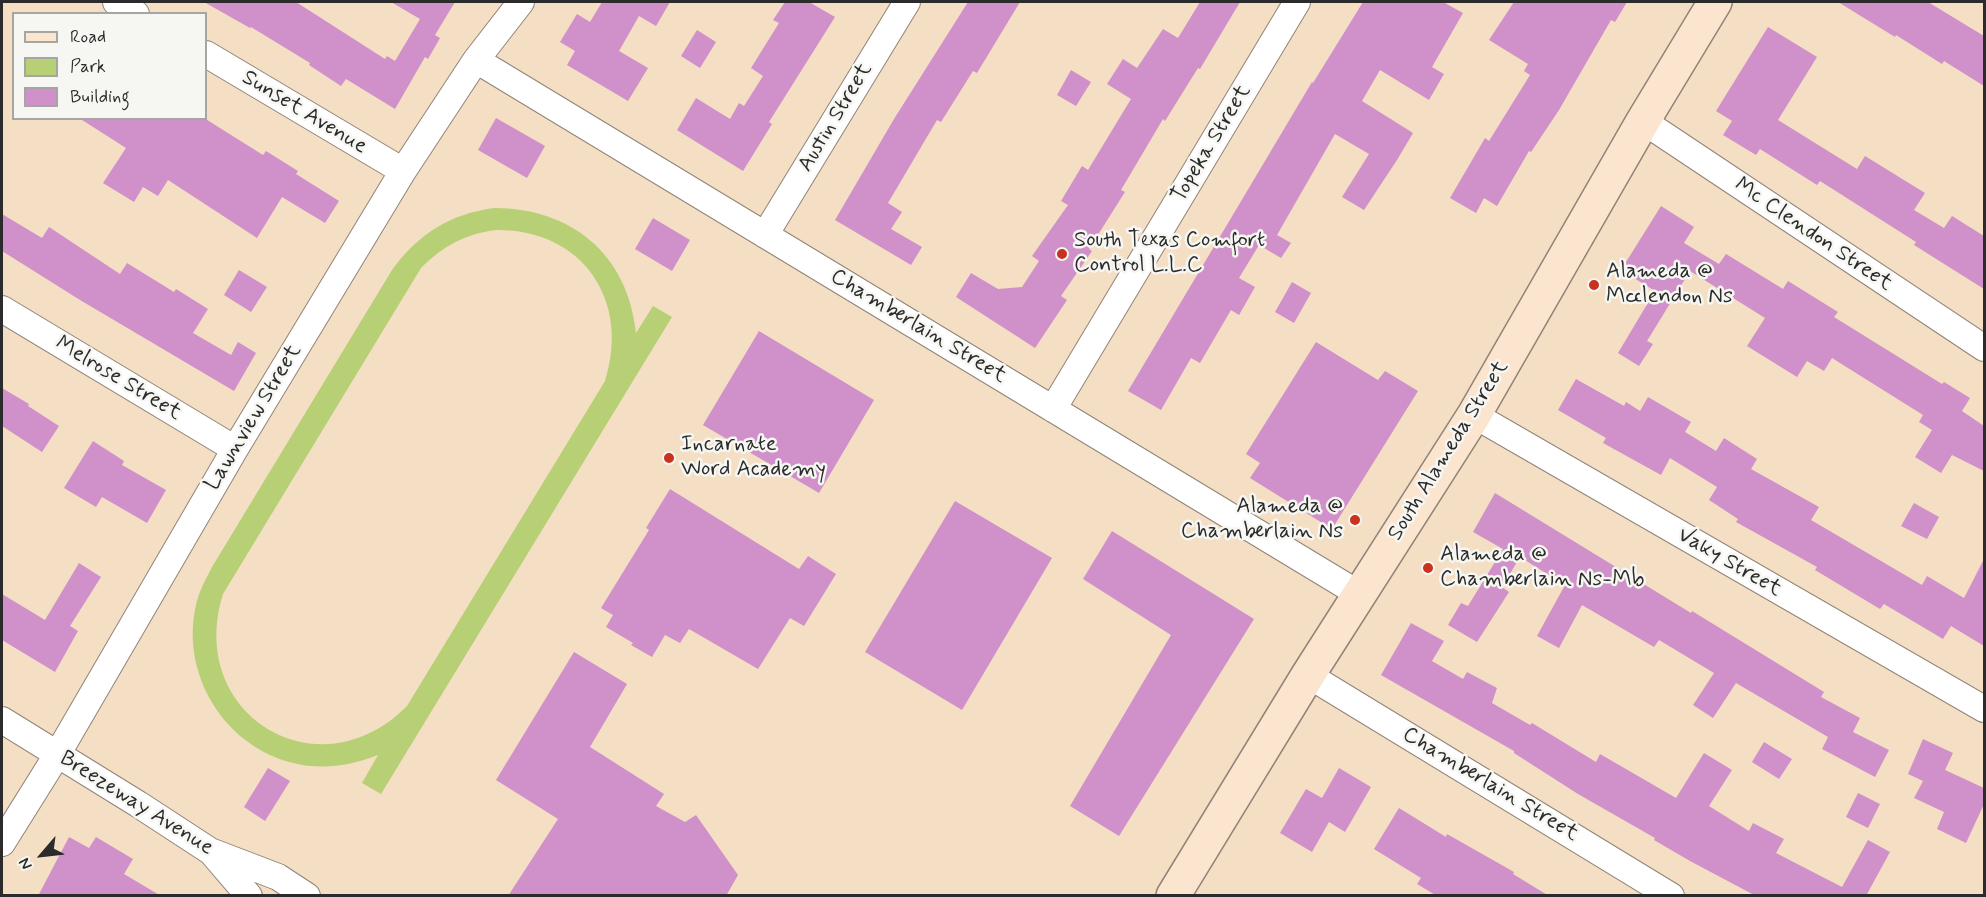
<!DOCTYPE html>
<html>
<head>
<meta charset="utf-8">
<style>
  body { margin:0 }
  #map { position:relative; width:1986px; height:897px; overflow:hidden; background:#f4dec4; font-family:Mynerve,sans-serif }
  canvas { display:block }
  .frame { position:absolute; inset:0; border:3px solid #2b2b2b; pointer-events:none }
  .legend { position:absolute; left:12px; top:12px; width:195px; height:108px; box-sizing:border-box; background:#f6f6f2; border:2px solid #a5a5a2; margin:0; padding:8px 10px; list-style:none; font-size:18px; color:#2b2b2b }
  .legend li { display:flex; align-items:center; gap:12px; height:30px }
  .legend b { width:30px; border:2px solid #a5a5a2 }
  .north { position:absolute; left:12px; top:825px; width:60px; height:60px; -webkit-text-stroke:4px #f6f6f2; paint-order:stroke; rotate:242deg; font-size:16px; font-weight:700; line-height:24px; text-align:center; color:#2b2b2b }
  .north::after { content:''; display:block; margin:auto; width:21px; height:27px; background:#2b2b2b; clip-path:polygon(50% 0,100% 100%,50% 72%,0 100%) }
</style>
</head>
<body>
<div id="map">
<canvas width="1986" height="897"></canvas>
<div class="frame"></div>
<ul class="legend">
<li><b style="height:8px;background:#fce5cf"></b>Road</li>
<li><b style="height:16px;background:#b7d075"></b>Park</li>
<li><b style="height:16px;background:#d090c9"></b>Building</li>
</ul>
<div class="north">N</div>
</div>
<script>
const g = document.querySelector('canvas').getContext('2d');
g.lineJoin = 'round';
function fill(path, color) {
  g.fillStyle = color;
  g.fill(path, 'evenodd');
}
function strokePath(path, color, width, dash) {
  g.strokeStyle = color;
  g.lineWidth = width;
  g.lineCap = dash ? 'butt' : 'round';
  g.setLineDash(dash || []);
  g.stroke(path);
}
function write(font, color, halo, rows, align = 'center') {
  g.font = font + ' Mynerve,sans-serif';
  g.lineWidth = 5;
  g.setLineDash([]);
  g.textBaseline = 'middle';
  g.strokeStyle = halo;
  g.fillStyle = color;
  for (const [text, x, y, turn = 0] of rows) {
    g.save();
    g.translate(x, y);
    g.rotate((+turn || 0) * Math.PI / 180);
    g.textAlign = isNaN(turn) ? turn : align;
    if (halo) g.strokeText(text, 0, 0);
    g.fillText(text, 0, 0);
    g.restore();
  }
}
fill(new Path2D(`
  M 494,208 C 571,208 628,254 636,333 L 653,306 L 672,317 L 381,794 L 362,783 L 378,755 C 351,766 321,770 293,763 C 224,746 180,674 196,605 C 199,591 206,579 212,567 L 392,270 C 418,234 450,214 494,208 ZM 496,230 C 582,229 631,300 605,381 L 407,706 C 318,796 185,714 223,594 L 421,268 C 443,246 465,234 496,230 Z`), '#b7d075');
fill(new Path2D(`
  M 204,2 L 296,2 L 385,59 L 387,56 L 395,61 L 420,19 L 391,2 L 455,2 L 435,35 L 440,38 L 428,59 L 425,57 L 395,109 L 346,79 L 341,86 L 309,65 L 310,63 L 251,27 L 250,28 Z
  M 602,2 L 670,2 L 656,26 L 639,16 L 619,51 L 648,68 L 628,101 L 567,65 L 575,51 L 560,42 L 577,14 L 590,22 Z
  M 785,2 L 809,2 L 835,17 L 769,122 L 772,124 L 743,171 L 677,130 L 696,98 L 730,119 L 739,103 L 744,106 L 763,76 L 751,68 L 779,23 L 773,20 Z
  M 968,2 L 1020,2 L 977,73 L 973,71 L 941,122 L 937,120 L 888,203 L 902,212 L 891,229 L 922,247 L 911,265 L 835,220 L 894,119 Z
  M 1200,2 L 1240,2 L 1200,69 L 1198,68 L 1165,121 L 1163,119 L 1121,190 L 1125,192 L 1089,249 L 1092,251 L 1061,296 L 1067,300 L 1035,348 L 956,297 L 971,273 L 998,289 L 1022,287 L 1039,261 L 1032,256 L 1068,205 L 1061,201 L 1082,166 L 1088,170 L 1131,99 L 1107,84 L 1123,59 L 1137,68 L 1163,29 L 1178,38 Z
  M 1363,2 L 1443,2 L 1463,13 L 1432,67 L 1444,74 L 1429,100 L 1380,70 L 1362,101 L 1413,133 L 1397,160 L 1364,210 L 1342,197 L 1369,154 L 1335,134 L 1277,235 L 1291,243 L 1281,258 L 1259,245 L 1239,278 L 1255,287 L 1239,315 L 1231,310 L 1200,363 L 1191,358 L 1161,410 L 1128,391 L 1312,82 L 1313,83 Z
  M 1514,2 L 1627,2 L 1615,22 L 1611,20 L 1559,110 L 1531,152 L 1529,151 L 1497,206 L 1484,198 L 1476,213 L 1450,198 L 1485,138 L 1489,141 L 1530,75 L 1524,71 L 1528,64 L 1489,40 Z
  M 1838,2 L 1928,2 L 1984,36 L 1984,86 L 1944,61 L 1942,64 L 1896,35 L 1895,37 Z
  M 1768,27 L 1817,57 L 1778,120 L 1857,169 L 1865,156 L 1925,193 L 1914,210 L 1944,228 L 1952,216 L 1984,236 L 1984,289 L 1914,245 L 1916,242 L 1820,181 L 1817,185 L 1760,149 L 1756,155 L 1723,135 L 1732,121 L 1716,111 Z
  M 697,30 L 716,42 L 700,68 L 681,56 Z
  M 1071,70 L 1091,82 L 1076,106 L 1057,95 Z
  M 79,118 L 204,118 L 263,155 L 266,151 L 298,171 L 296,174 L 339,201 L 325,223 L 282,197 L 257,238 L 168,180 L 158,196 L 143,187 L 134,202 L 103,183 L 126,148 Z
  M 496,118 L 545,146 L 527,178 L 478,150 Z
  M 1661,206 L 1694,227 L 1684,243 L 1719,264 L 1726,254 L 1783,289 L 1788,281 L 1838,312 L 1834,317 L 1942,384 L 1944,382 L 1970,398 L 1962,411 L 1984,426 L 1984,471 L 1952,455 L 1941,473 L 1915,457 L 1932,430 L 1919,422 L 1923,415 L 1832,358 L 1824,371 L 1807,361 L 1797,377 L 1747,346 L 1765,318 L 1690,271 L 1647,341 L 1653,344 L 1639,366 L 1618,353 L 1655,291 L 1621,270 Z
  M 2,214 L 42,238 L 49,227 L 120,274 L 127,263 L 174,292 L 176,289 L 208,309 L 193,333 L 231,355 L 238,342 L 256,353 L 234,391 L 80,300 L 2,251 Z
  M 653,218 L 690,240 L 672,271 L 635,249 Z
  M 239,270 L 267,287 L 251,312 L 224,295 Z
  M 1292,282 L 1311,293 L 1294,323 L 1275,312 Z
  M 759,331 L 874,400 L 819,493 L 703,425 Z
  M 1316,342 L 1378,380 L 1385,371 L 1418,391 L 1332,529 L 1250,478 L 1260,463 L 1246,454 Z
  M 1576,379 L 1624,406 L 1626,402 L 1640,411 L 1648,397 L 1691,422 L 1685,432 L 1716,451 L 1724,438 L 1757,459 L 1751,469 L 1819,507 L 1811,520 L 1922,585 L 1927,576 L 1964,598 L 1984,559 L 1984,646 L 1951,626 L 1943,639 L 1884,604 L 1880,609 L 1815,570 L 1817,567 L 1736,522 L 1738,519 L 1709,500 L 1717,487 L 1670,458 L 1661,475 L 1603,443 L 1606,438 L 1558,410 Z
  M 2,388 L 29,404 L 28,406 L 59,426 L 42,452 L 2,426 Z
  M 93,441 L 124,461 L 122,465 L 166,490 L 147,523 L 102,497 L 96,507 L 64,488 Z
  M 670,489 L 799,569 L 808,556 L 836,574 L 804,626 L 790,618 L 758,669 L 689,629 L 680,643 L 665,635 L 652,657 L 631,645 L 633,643 L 606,627 L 613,615 L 601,608 L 649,530 L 646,528 Z
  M 1495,493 L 1691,613 L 1692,611 L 1824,692 L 1821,697 L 1860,718 L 1853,732 L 1889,750 L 1875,777 L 1822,749 L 1828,737 L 1736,683 L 1713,718 L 1693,705 L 1714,673 L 1659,640 L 1654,647 L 1582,605 L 1559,648 L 1537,636 L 1565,585 L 1520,557 L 1502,587 L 1509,592 L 1477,642 L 1448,625 L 1461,603 L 1468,606 L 1503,549 L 1473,532 Z
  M 955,501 L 1052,558 L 962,710 L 865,652 Z
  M 1914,503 L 1939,517 L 1927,539 L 1901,526 Z
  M 1112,531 L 1254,619 L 1119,836 L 1070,806 L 1171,635 L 1083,579 Z
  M 79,563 L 101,577 L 70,626 L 78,631 L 55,672 L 2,640 L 2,594 L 45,620 Z
  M 1411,623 L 1444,641 L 1432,661 L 1463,679 L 1467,672 L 1497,688 L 1492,703 L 1530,725 L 1532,723 L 1596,762 L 1600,754 L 1676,798 L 1704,753 L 1732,770 L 1709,806 L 1749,831 L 1753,823 L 1784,839 L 1776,853 L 1842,887 L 1868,840 L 1890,852 L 1866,896 L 1756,896 L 1690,861 L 1654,840 L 1655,838 L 1578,794 L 1514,753 L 1514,751 L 1381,675 Z
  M 574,652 L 627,684 L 590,747 L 664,794 L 656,806 L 685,822 L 696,815 L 738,875 L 726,896 L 508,896 L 558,819 L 496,780 Z
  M 1923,739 L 1953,753 L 1945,770 L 1984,788 L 1984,804 L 1966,843 L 1937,829 L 1944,812 L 1914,798 L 1923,781 L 1908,774 Z
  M 1764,742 L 1792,759 L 1779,779 L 1752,762 Z
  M 268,768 L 290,781 L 265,821 L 244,807 Z
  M 1339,768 L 1371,787 L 1345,832 L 1329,822 L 1312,852 L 1280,833 L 1306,789 L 1322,798 Z
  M 1858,793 L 1880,804 L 1868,828 L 1846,817 Z
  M 1399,808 L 1446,837 L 1447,834 L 1514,872 L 1513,874 L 1549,896 L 1437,896 L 1417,884 L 1421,878 L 1374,849 Z
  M 69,837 L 89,848 L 96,837 L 133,859 L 124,874 L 161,896 L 38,896 Z`), '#d090c9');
const street = new Path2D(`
  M 116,2 L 136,14
  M 206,54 L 403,171
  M 476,60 L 1359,594
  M 1643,121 L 1984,348
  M 765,235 L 907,2
  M 2,309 L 235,449
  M 1053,409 L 1297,2
  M 1474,415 L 1984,709
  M 1308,675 L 1671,896
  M 2,720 L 138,804 L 210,851 L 278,877 L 307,896
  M 2,843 L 57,755 L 235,449 L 403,171 L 476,60 L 521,2
  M 213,854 L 249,896`);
const secondary = new Path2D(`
  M 1173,896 L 1308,675 L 1474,415 L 1643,121 L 1715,2`);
strokePath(street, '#908478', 28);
strokePath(secondary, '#908478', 36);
strokePath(street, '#fff', 26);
strokePath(secondary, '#fce5cf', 33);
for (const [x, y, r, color] of [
  [1062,254,6,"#c8321e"],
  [1594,285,6,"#c8321e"],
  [669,458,6,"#c8321e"],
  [1355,520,6,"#c8321e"],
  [1428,568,6,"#c8321e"]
]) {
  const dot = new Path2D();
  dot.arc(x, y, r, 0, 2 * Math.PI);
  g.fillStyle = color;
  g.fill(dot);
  strokePath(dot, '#f6f6f2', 2);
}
write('22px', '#2b2b2b', '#f6f6f2', [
  ["Sunset Avenue",304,113,31],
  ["Austin Street",836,118,-59],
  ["Topeka Street",1212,144,-59],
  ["Mc Clendon Street",1813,235,34],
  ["Chamberlain Street",918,327,31],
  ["Melrose Street",118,379,31],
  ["Lawnview Street",254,418,-59],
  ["South Alameda Street",1449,451,-58],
  ["Vaky Street",1729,563,30],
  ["Chamberlain Street",1490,785,31],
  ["Breezeway Avenue",136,804,32]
]);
write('22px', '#2b2b2b', '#f6f6f2', [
  ["South Texas Comfort",1074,241],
  ["Control L.L.C",1074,266],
  ["Alameda @",1606,272],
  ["Mcclendon Ns",1606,297],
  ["Incarnate",681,445],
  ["Word Academy",681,470],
  ["Alameda @",1343,507,"right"],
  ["Chamberlain Ns",1343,532,"right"],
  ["Alameda @",1440,555],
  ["Chamberlain Ns-Mb",1440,580]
], 'left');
</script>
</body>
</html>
